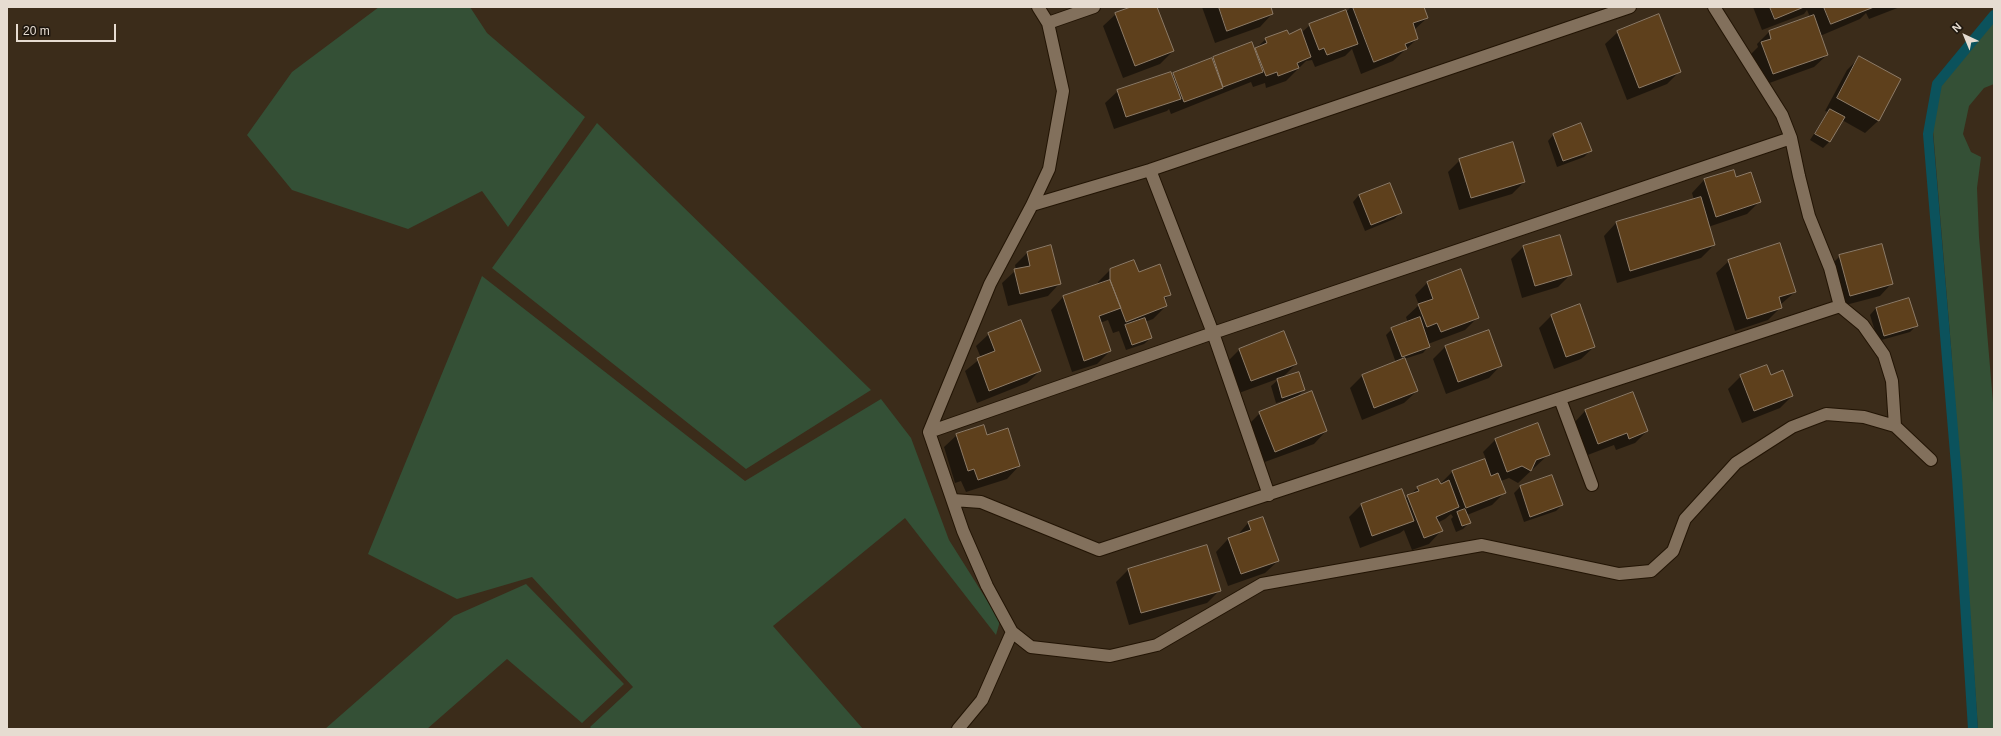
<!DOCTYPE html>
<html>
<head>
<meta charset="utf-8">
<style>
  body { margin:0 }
  #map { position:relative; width:2001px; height:736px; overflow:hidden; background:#3b2c1a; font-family:Arial,sans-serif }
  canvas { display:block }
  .frame { position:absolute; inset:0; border:8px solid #e6dcd1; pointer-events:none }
  .north { position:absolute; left:1945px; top:16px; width:40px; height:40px; -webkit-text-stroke:3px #1d160e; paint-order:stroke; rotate:316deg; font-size:11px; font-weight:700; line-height:16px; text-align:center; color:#e6dcd1 }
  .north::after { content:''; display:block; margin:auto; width:14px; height:18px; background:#e6dcd1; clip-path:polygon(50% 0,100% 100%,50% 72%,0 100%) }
  .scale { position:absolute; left:16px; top:24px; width:100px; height:18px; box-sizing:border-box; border:2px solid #e6dcd1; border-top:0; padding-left:5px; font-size:12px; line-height:14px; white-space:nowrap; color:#e6dcd1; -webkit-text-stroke:3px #1d160e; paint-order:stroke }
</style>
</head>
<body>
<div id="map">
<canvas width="2001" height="736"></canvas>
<div class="frame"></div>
<div class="north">N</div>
<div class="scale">20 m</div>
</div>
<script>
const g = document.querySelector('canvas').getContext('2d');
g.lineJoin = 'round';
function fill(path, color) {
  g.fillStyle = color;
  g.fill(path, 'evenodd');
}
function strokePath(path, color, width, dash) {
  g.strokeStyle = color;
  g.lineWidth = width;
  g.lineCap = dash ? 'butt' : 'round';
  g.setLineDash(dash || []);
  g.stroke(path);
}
fill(new Path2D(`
  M 379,7 L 470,7 L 487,33 L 585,117 L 508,227 L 482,191 L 408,229 L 292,190 L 247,135 L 292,72 Z
  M 1994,19 L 1994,84 L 1984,88 L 1969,106 L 1963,134 L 1971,152 L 1981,157 L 1977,188 L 1979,237 L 1994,414 L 1994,729 L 1978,729 L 1951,347 L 1933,130 L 1940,85 Z
  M 597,123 L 871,390 L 746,469 L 492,268 Z
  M 482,276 L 745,481 L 881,399 L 911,438 L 949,540 L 1000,621 L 996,635 L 905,518 L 773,626 L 863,729 L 592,729 L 590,727 L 633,687 L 532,577 L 457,599 L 368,554 Z
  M 526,584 L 624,684 L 582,723 L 507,659 L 427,729 L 325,729 L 454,616 Z`), '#345036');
fill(new Path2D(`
  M 1134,7 L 1156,7 L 1173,51 L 1160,64 L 1123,78 L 1103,26 L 1116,14 Z
  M 1202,7 L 1270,7 L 1272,14 L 1260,27 L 1215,43 Z
  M 1351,7 L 1423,7 L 1427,18 L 1414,30 L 1417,39 L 1393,61 L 1361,74 L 1352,49 L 1345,56 L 1315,67 L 1312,60 L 1306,61 L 1286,81 L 1266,88 L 1265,83 L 1253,87 L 1251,82 L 1171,114 L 1169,109 L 1167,111 L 1114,129 L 1105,103 L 1118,91 L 1171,75 L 1251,44 L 1254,50 L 1266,39 L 1301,33 L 1310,25 L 1346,12 Z
  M 1753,7 L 1900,7 L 1869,19 L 1866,13 L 1860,19 L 1820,36 L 1827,55 L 1814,67 L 1761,86 L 1750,55 L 1758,47 L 1757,44 L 1769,32 L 1810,17 L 1807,10 L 1804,14 L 1762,30 Z
  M 1618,32 L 1680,71 L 1667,84 L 1627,100 L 1605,44 Z
  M 1859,58 L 1900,80 L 1878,121 L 1865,133 L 1842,120 L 1829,142 L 1823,148 L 1810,140 L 1828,112 L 1825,111 L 1847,70 Z
  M 1554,134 L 1590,151 L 1584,157 L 1557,167 L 1548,141 Z
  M 1460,160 L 1524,182 L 1512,194 L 1459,210 L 1448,172 Z
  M 1735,178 L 1760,201 L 1747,214 L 1708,227 L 1714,245 L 1701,258 L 1617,283 L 1604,236 L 1616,223 L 1694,200 L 1692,193 L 1704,180 Z
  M 1359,195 L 1401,213 L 1394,219 L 1365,231 L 1353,202 Z
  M 1051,246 L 1060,283 L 1048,296 L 1008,306 L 1002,283 L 1016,270 L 1015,265 L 1027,253 Z
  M 1523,247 L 1570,275 L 1558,287 L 1522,298 L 1511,259 Z
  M 1840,256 L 1892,283 L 1880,296 L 1838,307 L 1827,269 Z
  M 1729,261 L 1795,292 L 1780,305 L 1781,307 L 1768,320 L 1735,331 L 1716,273 Z
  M 1111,269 L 1138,273 L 1170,294 L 1164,300 L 1166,306 L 1153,319 L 1145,322 L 1151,338 L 1144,344 L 1126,350 L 1119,331 L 1113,333 L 1108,320 L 1100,323 L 1110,351 L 1097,364 L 1072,372 L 1051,310 L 1063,297 L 1098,285 L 1098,282 Z
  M 1427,283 L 1477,318 L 1465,330 L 1428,344 L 1429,346 L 1423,353 L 1404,359 L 1417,391 L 1404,403 L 1362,420 L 1350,388 L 1362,376 L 1396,363 L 1386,335 L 1392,329 L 1408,323 L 1406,317 L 1419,305 L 1415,295 Z
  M 1876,308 L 1916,326 L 1910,332 L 1878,341 L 1870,315 Z
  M 1551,316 L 1594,347 L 1581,359 L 1554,369 L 1539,328 Z
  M 1489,331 L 1501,365 L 1489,378 L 1446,394 L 1433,359 L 1445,347 Z
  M 1284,333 L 1296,364 L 1281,379 L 1304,390 L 1297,397 L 1276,403 L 1271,386 L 1280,378 L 1239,393 L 1227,362 L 1239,350 Z
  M 989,334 L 1040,371 L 1027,383 L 977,403 L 965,371 L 981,358 L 976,346 Z
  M 1741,376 L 1770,376 L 1792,396 L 1780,408 L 1742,423 L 1728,389 Z
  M 1633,393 L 1647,431 L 1635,443 L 1616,450 L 1614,445 L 1585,456 L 1573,424 L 1585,411 Z
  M 1260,413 L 1326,431 L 1314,444 L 1262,463 L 1247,426 Z
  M 1537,424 L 1548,455 L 1518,483 L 1509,478 L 1501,481 L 1505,492 L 1492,505 L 1467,515 L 1469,523 L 1463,529 L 1456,532 L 1451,519 L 1453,517 L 1451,514 L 1445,519 L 1437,523 L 1441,531 L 1429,544 L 1412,550 L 1404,530 L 1400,533 L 1360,548 L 1349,517 L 1362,504 L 1405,499 L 1418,488 L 1440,484 L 1452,472 L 1486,459 L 1483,452 L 1495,440 Z
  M 957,435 L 986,436 L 1019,466 L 1007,479 L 966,492 L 961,481 L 955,483 L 944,447 Z
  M 1552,476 L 1562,505 L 1556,511 L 1524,522 L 1514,493 L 1520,487 Z
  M 1262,518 L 1278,561 L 1265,573 L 1228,586 L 1216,552 L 1228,539 L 1236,537 L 1248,523 Z
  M 1128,570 L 1219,591 L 1207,603 L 1129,625 L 1116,582 Z`), '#0007');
strokePath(new Path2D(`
  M 1973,729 L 1957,477 L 1928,134 L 1937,84 L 1994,15`), '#0b525c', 10);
const building = new Path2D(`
  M 1131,7 L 1157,7 L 1174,51 L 1135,66 L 1115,13 Z
  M 1219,7 L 1271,7 L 1273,14 L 1227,31 Z
  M 1353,7 L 1424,7 L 1428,18 L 1413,23 L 1418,39 L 1405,44 L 1407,49 L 1374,62 Z
  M 1770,7 L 1804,7 L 1775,19 Z
  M 1824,7 L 1874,7 L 1831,24 Z
  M 1346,10 L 1358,44 L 1327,55 L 1324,48 L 1319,50 L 1309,24 Z
  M 1659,14 L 1681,72 L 1639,88 L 1617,31 Z
  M 1814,15 L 1828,55 L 1773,74 L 1761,42 L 1771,39 L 1769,31 Z
  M 1301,29 L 1311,57 L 1297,63 L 1299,68 L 1278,76 L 1277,72 L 1266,76 L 1255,48 L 1267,43 L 1265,38 L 1287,30 L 1289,34 Z
  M 1252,42 L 1263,72 L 1223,87 L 1213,57 Z
  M 1859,56 L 1901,79 L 1879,121 L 1837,98 Z
  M 1212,58 L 1223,88 L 1184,102 L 1173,73 Z
  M 1171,72 L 1181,99 L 1126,117 L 1117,90 Z
  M 1830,109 L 1845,117 L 1830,142 L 1815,134 Z
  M 1581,123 L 1592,151 L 1563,161 L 1553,134 Z
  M 1513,142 L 1525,182 L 1471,198 L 1459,159 Z
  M 1734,170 L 1736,177 L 1751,172 L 1761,202 L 1716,217 L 1704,179 Z
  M 1390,183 L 1402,213 L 1371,225 L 1359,195 Z
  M 1701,197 L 1715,245 L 1630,271 L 1616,222 Z
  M 1560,235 L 1572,275 L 1535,286 L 1523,246 Z
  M 1780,243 L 1796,292 L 1779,297 L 1782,308 L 1747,319 L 1728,260 Z
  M 1882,244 L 1893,284 L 1850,296 L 1839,255 Z
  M 1051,245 L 1061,284 L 1020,294 L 1014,269 L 1030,266 L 1027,252 Z
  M 1134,260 L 1139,272 L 1160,264 L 1171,295 L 1164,297 L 1167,306 L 1126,322 L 1110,280 L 1110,269 Z
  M 1461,269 L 1479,318 L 1441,332 L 1437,323 L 1427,327 L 1418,304 L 1433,299 L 1427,282 Z
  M 1110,280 L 1121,308 L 1099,316 L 1111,351 L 1084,361 L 1063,296 Z
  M 1909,298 L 1918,326 L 1884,336 L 1876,308 Z
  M 1580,304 L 1595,347 L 1566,357 L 1551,315 Z
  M 1420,317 L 1430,347 L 1402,357 L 1391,328 Z
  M 1145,318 L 1152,338 L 1132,345 L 1125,325 Z
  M 1021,320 L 1041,371 L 989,391 L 977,358 L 995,351 L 988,333 Z
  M 1489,330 L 1502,366 L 1458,382 L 1445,346 Z
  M 1284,331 L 1297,364 L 1251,381 L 1239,349 Z
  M 1405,358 L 1418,391 L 1374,408 L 1362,375 Z
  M 1767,365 L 1771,375 L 1783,370 L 1793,396 L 1754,411 L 1740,375 Z
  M 1299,372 L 1305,390 L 1282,398 L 1277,379 Z
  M 1312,391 L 1327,431 L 1275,452 L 1259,412 Z
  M 1633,392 L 1648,431 L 1629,439 L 1627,433 L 1598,444 L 1585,410 Z
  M 1538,423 L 1550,455 L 1536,460 L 1531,471 L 1522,466 L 1507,472 L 1495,439 Z
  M 984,425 L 987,435 L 1008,428 L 1020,466 L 978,480 L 974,469 L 968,471 L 956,434 Z
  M 1485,459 L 1491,476 L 1498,473 L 1506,493 L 1466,508 L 1452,471 Z
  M 1552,475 L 1563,505 L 1530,517 L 1520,486 Z
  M 1438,479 L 1441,484 L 1449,480 L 1459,507 L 1436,517 L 1443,531 L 1424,538 L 1407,495 L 1419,491 L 1417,487 Z
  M 1402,489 L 1414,521 L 1372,536 L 1361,504 Z
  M 1465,509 L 1471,523 L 1462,526 L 1457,512 Z
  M 1263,517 L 1279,561 L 1241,574 L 1228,538 L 1251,530 L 1248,522 Z
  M 1207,545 L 1221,591 L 1141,613 L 1128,569 Z`);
fill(building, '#5e401c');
strokePath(building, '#8d7b67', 1);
const minor = new Path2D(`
  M 1038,7 L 1048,23 L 1063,91 L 1049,169 L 1032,205 L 990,284 L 929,432 L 963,531 L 987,586 L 1012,632 L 1031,647 L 1110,656 L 1157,645 L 1262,584 L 1482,545 L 1619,574 L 1651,571 L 1673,551 L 1685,519 L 1736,463 L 1792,427 L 1826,414 L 1864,417 L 1895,426 L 1931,460
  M 1714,7 L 1782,115 L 1791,138 L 1799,176 L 1809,216 L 1830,268 L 1840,306 L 1863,325 L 1884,355 L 1892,381 L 1895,426
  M 1048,23 L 1094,7
  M 1150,170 L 1213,333 L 1269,495
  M 1032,205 L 1150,170 L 1630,7
  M 1560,399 L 1592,485
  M 929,432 L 1213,333 L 1791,138
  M 953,500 L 981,502 L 1099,550 L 1840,306
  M 958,729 L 982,700 L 1012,632`);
strokePath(minor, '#221404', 14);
strokePath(minor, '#82705c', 12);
</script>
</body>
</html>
